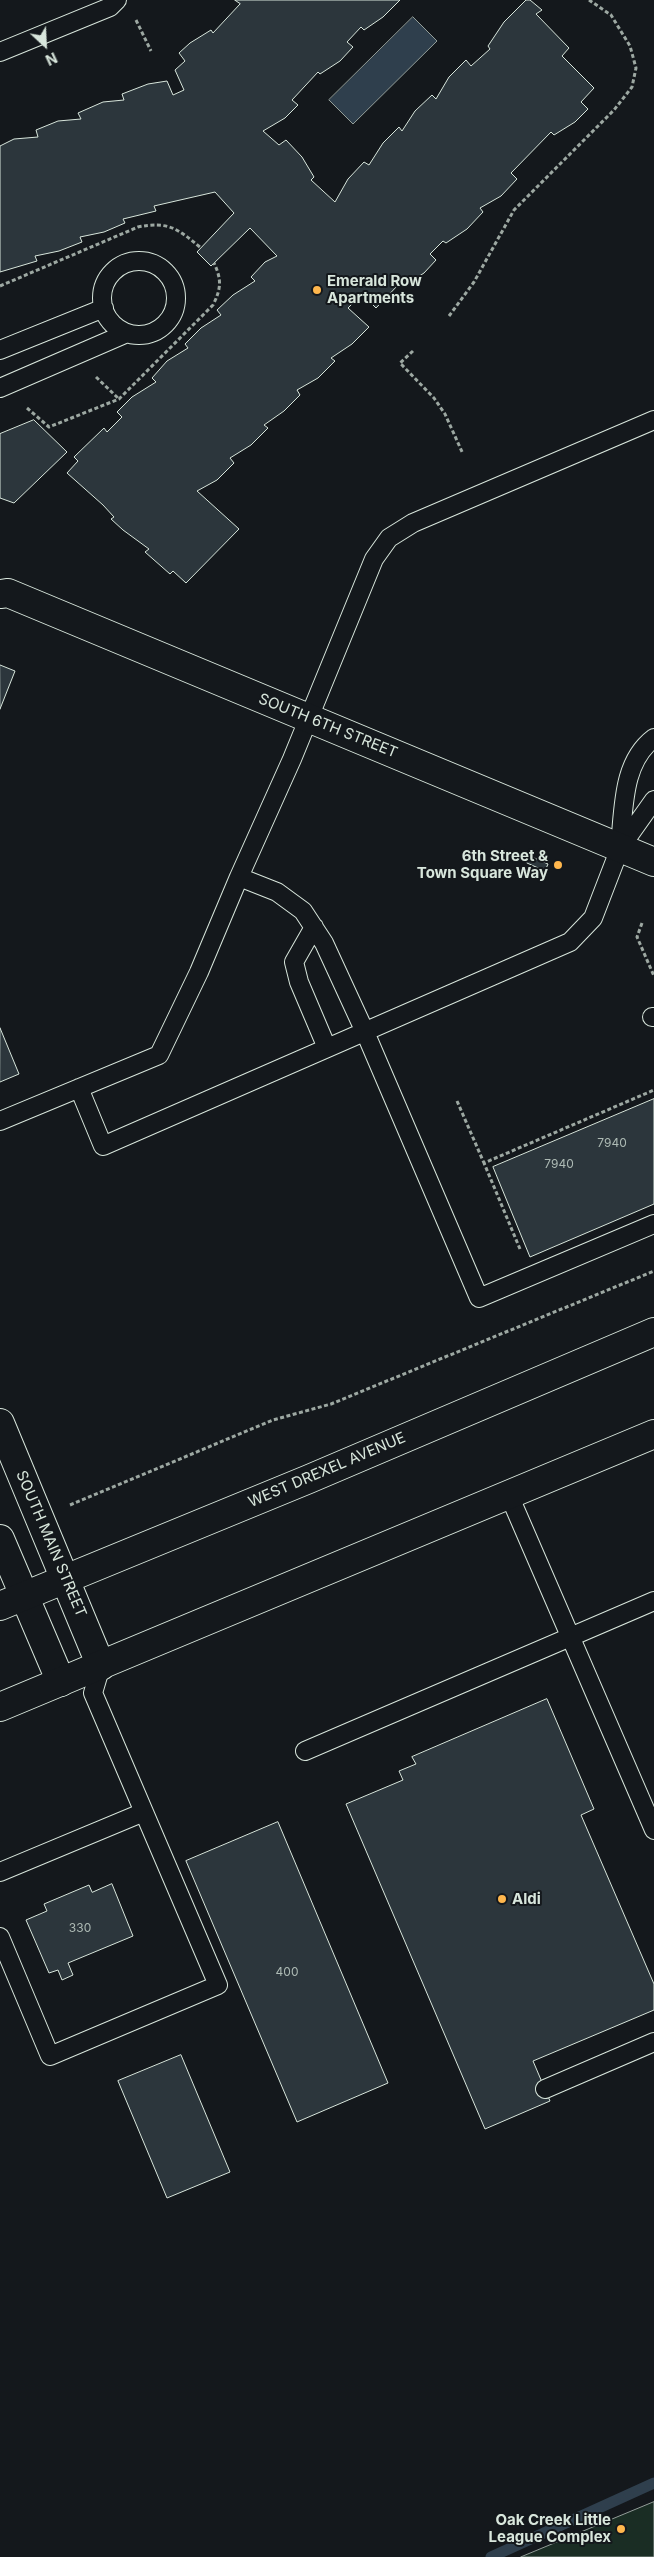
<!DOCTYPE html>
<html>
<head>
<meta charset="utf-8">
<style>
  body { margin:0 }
  #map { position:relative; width:654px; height:2557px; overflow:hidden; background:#14181c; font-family:Inter,sans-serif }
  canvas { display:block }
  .north { position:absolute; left:20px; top:20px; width:50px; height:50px; -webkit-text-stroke:4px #14181c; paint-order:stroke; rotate:155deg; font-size:14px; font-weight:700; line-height:20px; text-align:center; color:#d8e6dc }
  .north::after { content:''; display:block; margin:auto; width:18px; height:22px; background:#d8e6dc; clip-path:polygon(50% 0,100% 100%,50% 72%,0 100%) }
</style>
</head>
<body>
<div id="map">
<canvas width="654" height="2557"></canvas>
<div class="north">N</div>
</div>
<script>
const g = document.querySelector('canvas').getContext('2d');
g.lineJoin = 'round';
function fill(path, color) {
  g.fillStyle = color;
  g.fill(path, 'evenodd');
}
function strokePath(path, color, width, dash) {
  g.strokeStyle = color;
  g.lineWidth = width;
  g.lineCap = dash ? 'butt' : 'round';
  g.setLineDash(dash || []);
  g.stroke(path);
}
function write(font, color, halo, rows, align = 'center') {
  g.font = font + ' Inter,sans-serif';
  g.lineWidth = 4;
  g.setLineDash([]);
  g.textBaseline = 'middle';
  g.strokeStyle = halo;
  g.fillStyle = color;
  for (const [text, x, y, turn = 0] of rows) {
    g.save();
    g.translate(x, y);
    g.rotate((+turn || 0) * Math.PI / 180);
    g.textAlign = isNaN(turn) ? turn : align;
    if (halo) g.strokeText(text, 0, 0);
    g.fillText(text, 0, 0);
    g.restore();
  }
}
const green = new Path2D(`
  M 654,2502 L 654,2557 L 521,2557 Z`);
fill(green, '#1a2d24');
strokePath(green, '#939e99', 1);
const water = new Path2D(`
  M 413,17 L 437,41 L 353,124 L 329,100 Z`);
fill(water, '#2f3f4d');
strokePath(water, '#939e99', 1);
strokePath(new Path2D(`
  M 491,2557 L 654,2483`), '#2f3f4d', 11);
const building = new Path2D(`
  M 235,0 L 400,0 L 383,17 L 364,30 L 361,27 L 347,42 L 353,47 L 340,61 L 320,74 L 318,72 L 292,100 L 298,105 L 285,118 L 263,131 L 279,145 L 286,140 L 302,157 L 314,177 L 311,180 L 335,202 L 348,179 L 364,162 L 369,165 L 383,143 L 399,127 L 402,131 L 415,111 L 432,95 L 436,99 L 449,77 L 466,60 L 471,66 L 490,49 L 488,46 L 504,22 L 526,0 L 530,0 L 542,10 L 536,14 L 569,48 L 562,56 L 594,88 L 581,102 L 588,109 L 575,122 L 554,135 L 551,132 L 511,173 L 517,179 L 501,196 L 480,208 L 483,212 L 467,229 L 446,243 L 443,241 L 430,254 L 436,260 L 424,273 L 404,286 L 400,283 L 376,308 L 362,294 L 348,308 L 369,327 L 352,344 L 331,358 L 335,361 L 318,378 L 297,390 L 300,395 L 284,411 L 264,425 L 268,428 L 251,445 L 230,458 L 234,463 L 217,480 L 197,491 L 239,529 L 186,583 L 173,571 L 170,574 L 145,552 L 149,549 L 123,530 L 111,519 L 114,517 L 103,505 L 67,473 L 78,461 L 74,457 L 104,428 L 107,432 L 122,417 L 117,412 L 132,397 L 156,382 L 152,378 L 167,361 L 188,348 L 185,344 L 201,328 L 221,315 L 217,310 L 233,295 L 255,281 L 251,277 L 265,262 L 277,256 L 250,228 L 211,266 L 197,252 L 234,213 L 215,192 L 154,206 L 156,211 L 123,219 L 125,223 L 104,232 L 80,237 L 82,242 L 59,251 L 35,256 L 37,261 L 0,272 L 0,146 L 14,139 L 38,137 L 36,130 L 58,121 L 81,119 L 78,113 L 103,102 L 124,100 L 122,94 L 148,84 L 167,81 L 173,95 L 184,90 L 175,70 L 185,61 L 179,53 L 190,43 L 211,30 L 213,33 L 240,4 Z
  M 34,420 L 67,452 L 14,503 L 0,498 L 0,434 Z
  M 0,665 L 15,671 L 0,709 Z
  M 530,856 L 548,864 L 545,871 L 527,863 Z
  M 0,1028 L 19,1074 L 0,1082 Z
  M 654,1099 L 654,1204 L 530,1257 L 493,1167 Z
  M 547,1699 L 594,1809 L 581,1815 L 654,1984 L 654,2010 L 533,2061 L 550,2101 L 485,2129 L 346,1804 L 403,1780 L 399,1771 L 416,1764 L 412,1757 Z
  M 278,1822 L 388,2083 L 297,2122 L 186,1861 Z
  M 112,1884 L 133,1936 L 68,1963 L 73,1975 L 62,1980 L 58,1970 L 49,1973 L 26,1920 L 47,1911 L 44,1904 L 89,1885 L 92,1892 Z
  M 181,2055 L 230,2172 L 167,2198 L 118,2081 Z`);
fill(building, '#2c363c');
strokePath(building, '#d8e6dc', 1);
const lane = new Path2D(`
  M 0,52 L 110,7 L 117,0
  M102 298a37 37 0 1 1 74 0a37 37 0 1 1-74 0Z
  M 0,350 L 104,308
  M 0,388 L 127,333
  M 620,845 C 624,808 622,762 654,738
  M 239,877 L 277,892 L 303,911 L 324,943 L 365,1032 L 479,1298 L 654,1224
  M 314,927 L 294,962 L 299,982 L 327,1048
  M 652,1017 L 654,1017
  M 79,1088 L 103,1146 L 570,942 L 593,918 L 620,848 L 654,800
  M 0,1121 L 159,1055 L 199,972 L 239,877 L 292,759 L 374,559 L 389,538 L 413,523 L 654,420
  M 509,1495 L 654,1830
  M 305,1751 L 654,1601
  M 0,1872 L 144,1812
  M 0,1937 L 50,2056 L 218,1985 L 93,1693 L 101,1666
  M 545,2089 L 654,2042`);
const street = new Path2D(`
  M 0,1423 L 101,1666
  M 0,1539 L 61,1682`);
const secondary = new Path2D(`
  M 0,594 L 8,593 L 654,862
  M 0,1606 L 309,1479 L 654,1332
  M 0,1707 L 654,1434`);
strokePath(lane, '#d8e6dc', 20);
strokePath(street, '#d8e6dc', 30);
strokePath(secondary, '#d8e6dc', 30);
strokePath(new Path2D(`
  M 136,20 L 151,51
  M 0,286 L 138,227 C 169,221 178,229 201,248
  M 449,316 L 474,282 L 514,210 L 614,110 L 632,87 L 636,68 L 630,46 L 611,15 L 589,0
  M 413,351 L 400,363 L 434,398 L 445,414 L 463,454
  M 96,377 L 119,399
  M 27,408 L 49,427 L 119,399 L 213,305 C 221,289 222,280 214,263
  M 642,923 L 637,937 L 654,976
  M 457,1101 L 484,1163
  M 520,1249 L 484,1163 L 654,1090
  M 70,1505 L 273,1420 L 331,1404 L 654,1271`), '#9da8a2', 3, [4, 2.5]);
strokePath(lane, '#14181c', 18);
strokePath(street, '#14181c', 28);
strokePath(secondary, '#14181c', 28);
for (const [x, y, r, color] of [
  [317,290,5,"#ffb74d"],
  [558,865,5,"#ffb74d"],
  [502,1899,5,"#ffb74d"],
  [621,2529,5,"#ffb74d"]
]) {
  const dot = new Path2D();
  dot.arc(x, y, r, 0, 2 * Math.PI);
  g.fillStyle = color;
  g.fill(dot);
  strokePath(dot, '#14181c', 2);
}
write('12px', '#adbab4', null, [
  ["7940",612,1143],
  ["7940",559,1164],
  ["330",80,1928],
  ["400",287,1972]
]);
write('bold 15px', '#d8e6dc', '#14181c', [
  ["Emerald Row",327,281],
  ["Apartments",327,298],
  ["6th Street &",548,856,"right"],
  ["Town Square Way",548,873,"right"],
  ["Aldi",512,1899],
  ["Oak Creek Little",611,2520,"right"],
  ["League Complex",611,2537,"right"]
], 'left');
write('15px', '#d8e6dc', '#14181c', [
  ["SOUTH 6TH STREET",328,726,22],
  ["WEST DREXEL AVENUE",327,1470,-23],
  ["SOUTH MAIN STREET",51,1544,67]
]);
</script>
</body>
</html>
